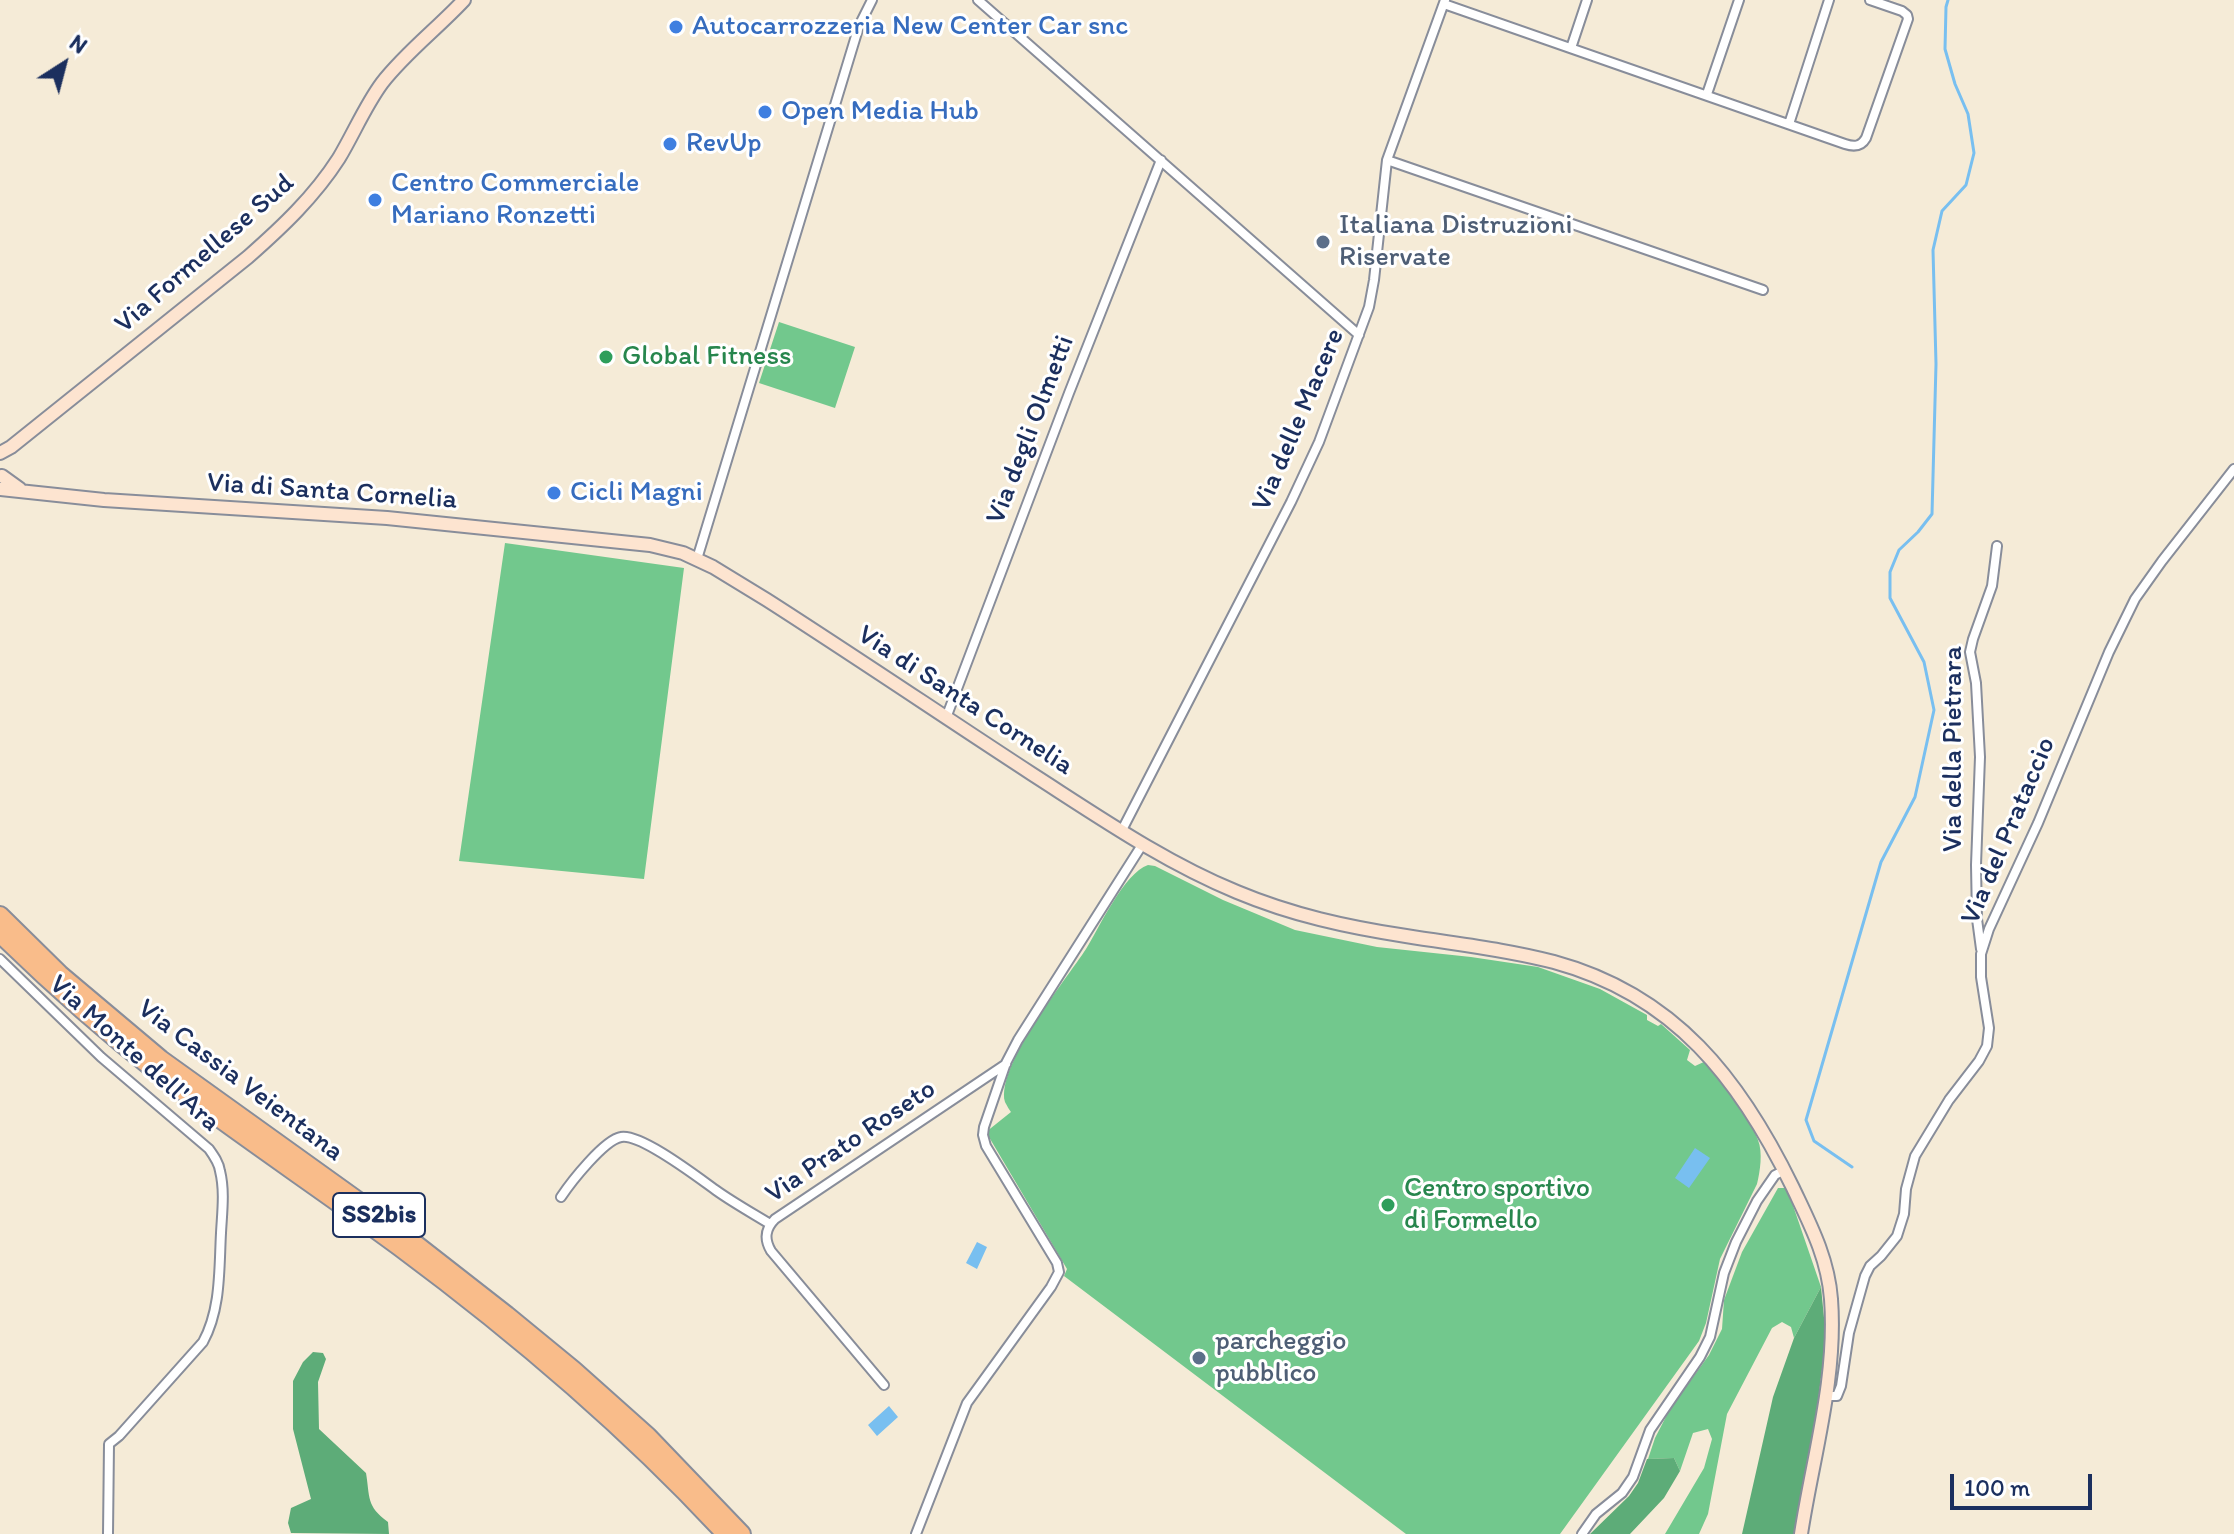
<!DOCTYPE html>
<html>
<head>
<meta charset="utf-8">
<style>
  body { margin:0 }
  #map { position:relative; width:2234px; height:1534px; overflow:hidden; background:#f5ebd7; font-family:Itim,sans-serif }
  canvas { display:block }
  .north { position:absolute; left:24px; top:24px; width:80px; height:80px; -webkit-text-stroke:6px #fff; paint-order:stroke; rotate:36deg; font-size:22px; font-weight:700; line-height:32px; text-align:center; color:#1b2f5e }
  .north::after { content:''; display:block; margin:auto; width:28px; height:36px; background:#1b2f5e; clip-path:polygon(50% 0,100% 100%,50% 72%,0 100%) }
  .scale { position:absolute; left:1950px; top:1474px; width:142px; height:36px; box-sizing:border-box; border:4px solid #1b2f5e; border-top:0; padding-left:10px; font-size:24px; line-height:28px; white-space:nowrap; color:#1b2f5e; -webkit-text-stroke:6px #fff; paint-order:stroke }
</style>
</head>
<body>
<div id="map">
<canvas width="2234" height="1534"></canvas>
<div class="north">N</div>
<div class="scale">100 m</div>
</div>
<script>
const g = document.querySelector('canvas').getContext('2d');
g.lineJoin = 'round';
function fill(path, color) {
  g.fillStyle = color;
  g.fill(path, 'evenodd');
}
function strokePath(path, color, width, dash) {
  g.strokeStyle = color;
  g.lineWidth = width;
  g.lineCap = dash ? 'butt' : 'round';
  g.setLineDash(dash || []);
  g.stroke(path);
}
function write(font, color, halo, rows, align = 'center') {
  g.font = font + ' Itim,sans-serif';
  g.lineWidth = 6;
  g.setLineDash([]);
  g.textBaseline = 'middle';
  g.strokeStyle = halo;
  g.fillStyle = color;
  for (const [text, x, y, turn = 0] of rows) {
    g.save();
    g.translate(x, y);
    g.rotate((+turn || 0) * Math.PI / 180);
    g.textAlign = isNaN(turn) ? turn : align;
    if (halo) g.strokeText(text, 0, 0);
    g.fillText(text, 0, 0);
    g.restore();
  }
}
fill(new Path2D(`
  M 779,322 L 855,347 L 835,408 L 759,383 Z
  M 505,543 L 684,568 L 644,879 L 459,861 Z
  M 1148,865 L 1155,866 L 1223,900 L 1295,930 L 1377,947 L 1471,957 L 1538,967 L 1600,989 L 1647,1015 L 1647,1020 L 1658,1026 L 1661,1024 L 1690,1050 L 1687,1060 L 1695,1066 L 1706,1061 C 1723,1084 1748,1113 1758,1140 C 1763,1153 1760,1171 1757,1184 L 1720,1259 L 1706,1323 L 1699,1341 L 1560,1534 L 1406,1534 L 1064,1276 L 1067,1269 L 986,1132 L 1011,1112 C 1010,1111 1006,1104 1005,1102 C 996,1065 1066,980 1086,949 C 1099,928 1124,873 1148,865 Z
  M 1778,1188 L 1787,1188 L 1821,1287 L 1794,1338 L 1791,1327 L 1782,1322 L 1772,1328 L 1727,1414 L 1708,1514 L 1699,1534 L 1665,1534 L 1704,1468 L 1712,1439 L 1708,1429 L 1693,1433 L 1680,1471 L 1674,1458 L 1648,1459 L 1655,1438 L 1670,1409 L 1709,1355 L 1722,1329 L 1724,1300 L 1742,1252 Z`), '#72c88d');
fill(new Path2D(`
  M 1821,1287 L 1826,1338 L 1815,1425 L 1796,1534 L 1742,1534 L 1773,1397 L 1794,1338 Z
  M 313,1352 L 323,1353 L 326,1359 L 318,1382 L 319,1429 L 366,1473 C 370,1497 366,1506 388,1522 L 389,1534 L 291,1533 L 288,1523 L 291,1508 L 311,1499 L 293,1429 L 293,1381 L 303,1362 Z
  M 1674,1458 L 1680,1471 L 1664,1498 L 1630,1534 L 1590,1534 L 1629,1496 L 1638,1483 L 1647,1459 Z`), '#5dac78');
fill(new Path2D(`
  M 1695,1148 L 1710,1158 L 1689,1188 L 1675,1178 Z
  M 977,1242 L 987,1247 L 977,1269 L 966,1263 Z
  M 889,1406 L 898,1417 L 877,1436 L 868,1425 Z`), '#78bff0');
strokePath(new Path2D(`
  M 1852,1167 L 1814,1141 L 1806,1120 L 1881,862 L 1915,797 L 1934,710 L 1924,662 L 1890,598 L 1890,572 L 1899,550 L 1918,532 L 1932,514 L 1936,364 L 1933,250 L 1942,211 L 1966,185 L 1974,153 L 1968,114 L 1955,84 L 1945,49 L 1946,7 L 1948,0`), '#78bff0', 3);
const street = new Path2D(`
  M 978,0 L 1359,335
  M 1444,4 L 1845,144 C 1854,147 1861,147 1866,138 L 1908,19 L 1907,15 L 1902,11 L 1870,0
  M 1571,48 L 1587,0
  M 1707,94 L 1739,0
  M 1789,124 L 1829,0
  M 1387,160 L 1763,290
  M 697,559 L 859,26 L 872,0
  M 946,718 L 1069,393 L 1161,160
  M 1121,832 L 1291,502 L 1319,442 L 1369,307 L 1374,280 L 1387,160 L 1445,0
  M 1981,949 L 1977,919 L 1976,865 L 1980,757 L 1976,683 L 1970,652 L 1973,639 L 1992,586 L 1997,546
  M 0,959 L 101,1057 L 209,1149 C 214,1156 219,1163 220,1171 C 225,1191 222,1213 221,1233 C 219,1270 221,1309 203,1342 L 119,1436 L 109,1444 L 108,1534
  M 561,1197 C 571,1182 604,1140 621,1137 C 641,1133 700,1179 717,1191 C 734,1203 752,1213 770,1224
  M 884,1385 L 771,1251 C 764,1239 765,1229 775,1219 L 1006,1064
  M 1825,1396 L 1837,1396 L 1841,1386 L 1849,1333 L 1865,1276 L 1870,1266 L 1881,1256 L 1897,1236 L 1904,1214 L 1906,1189 L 1915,1156 L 1949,1100 L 1979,1061 L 1987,1046 L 1989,1028 L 1981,977 L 1981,954 L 1989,929 L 2038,823 L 2109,652 L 2135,599 L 2162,561 L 2234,469
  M 916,1534 L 967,1403 L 1051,1287 L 1059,1272 L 1057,1263 L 986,1146 L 983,1135 L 984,1127 L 1006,1063 L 1018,1040 L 1142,845
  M 1582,1534 L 1596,1514 L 1622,1493 L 1633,1477 L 1650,1430 L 1700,1357 L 1710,1337 L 1724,1273 L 1736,1242 L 1757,1201 L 1775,1175 L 1785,1170`);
const secondary = new Path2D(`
  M 0,453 L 11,447 L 248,257 C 282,227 314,197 339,158 C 354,133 365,106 382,83 C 405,53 438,28 464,0
  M 2,476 L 20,489
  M 0,489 L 104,500 L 387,518 L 650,545 L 683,553 L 713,567 L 767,600 C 856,657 943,716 1032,774 C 1099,817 1164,862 1237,892 C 1292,915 1347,927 1406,936 C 1455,944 1505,949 1554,962 C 1675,995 1740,1079 1793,1188 C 1810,1224 1828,1258 1831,1299 C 1837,1378 1813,1456 1801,1534`);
const highway = new Path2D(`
  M 0,915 L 60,974 L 161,1059 L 384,1219 L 507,1315 L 574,1370 L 648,1436 L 742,1534
  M 0,934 C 50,983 103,1030 159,1074 C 237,1134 319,1188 399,1247 C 515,1333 627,1428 725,1534`);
strokePath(street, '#888d9a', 12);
strokePath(secondary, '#888d9a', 16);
strokePath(highway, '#888d9a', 20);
strokePath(street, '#fff', 8);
strokePath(secondary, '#fde4d0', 12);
strokePath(highway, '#f9bc8a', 16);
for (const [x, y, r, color] of [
  [676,27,8,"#3f7fe0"],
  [765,112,8,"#3f7fe0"],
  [670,144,8,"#3f7fe0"],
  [375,200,8,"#3f7fe0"],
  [1323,242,8,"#5c6f8a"],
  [606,357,8,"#2e9e5b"],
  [554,493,8,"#3f7fe0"],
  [1388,1205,8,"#2e9e5b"],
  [1199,1358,8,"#5c6f8a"]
]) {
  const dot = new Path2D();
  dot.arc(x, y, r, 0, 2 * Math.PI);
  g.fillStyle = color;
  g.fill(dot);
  strokePath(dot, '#fff', 3);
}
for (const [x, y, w] of [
  [379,1215,92]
]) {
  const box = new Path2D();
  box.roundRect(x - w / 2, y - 22, w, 44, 6);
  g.fillStyle = '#fff';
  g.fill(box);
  strokePath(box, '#1b2f5e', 2);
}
write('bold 26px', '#1b2f5e', null, [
  ["SS2bis",379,1215]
]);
write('28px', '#366cbe', '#fff', [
  ["Autocarrozzeria New Center Car snc",692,27],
  ["Open Media Hub",781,112],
  ["RevUp",686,144],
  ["Centro Commerciale",391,184],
  ["Mariano Ronzetti",391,216],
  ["Cicli Magni",570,493]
], 'left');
write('28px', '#4e5e75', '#fff', [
  ["Italiana Distruzioni",1339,226],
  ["Riservate",1339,258],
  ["parcheggio",1215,1342],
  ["pubblico",1215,1374]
], 'left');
write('28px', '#1b2f5e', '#fff', [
  ["Via Formellese Sud",205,254,-41],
  ["Via delle Macere",1299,420,-67],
  ["Via degli Olmetti",1031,430,-69],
  ["Via di Santa Cornelia",332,492,4],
  ["Via di Santa Cornelia",965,701,33],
  ["Via della Pietrara",1954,749,-90],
  ["Via del Prataccio",2009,831,-67],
  ["Via Monte dell'Ara",134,1054,42],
  ["Via Cassia Veientana",240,1081,37],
  ["Via Prato Roseto",851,1142,-34]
]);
write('28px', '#27864d', '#fff', [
  ["Global Fitness",622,357],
  ["Centro sportivo",1404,1189],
  ["di Formello",1404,1221]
], 'left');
</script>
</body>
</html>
